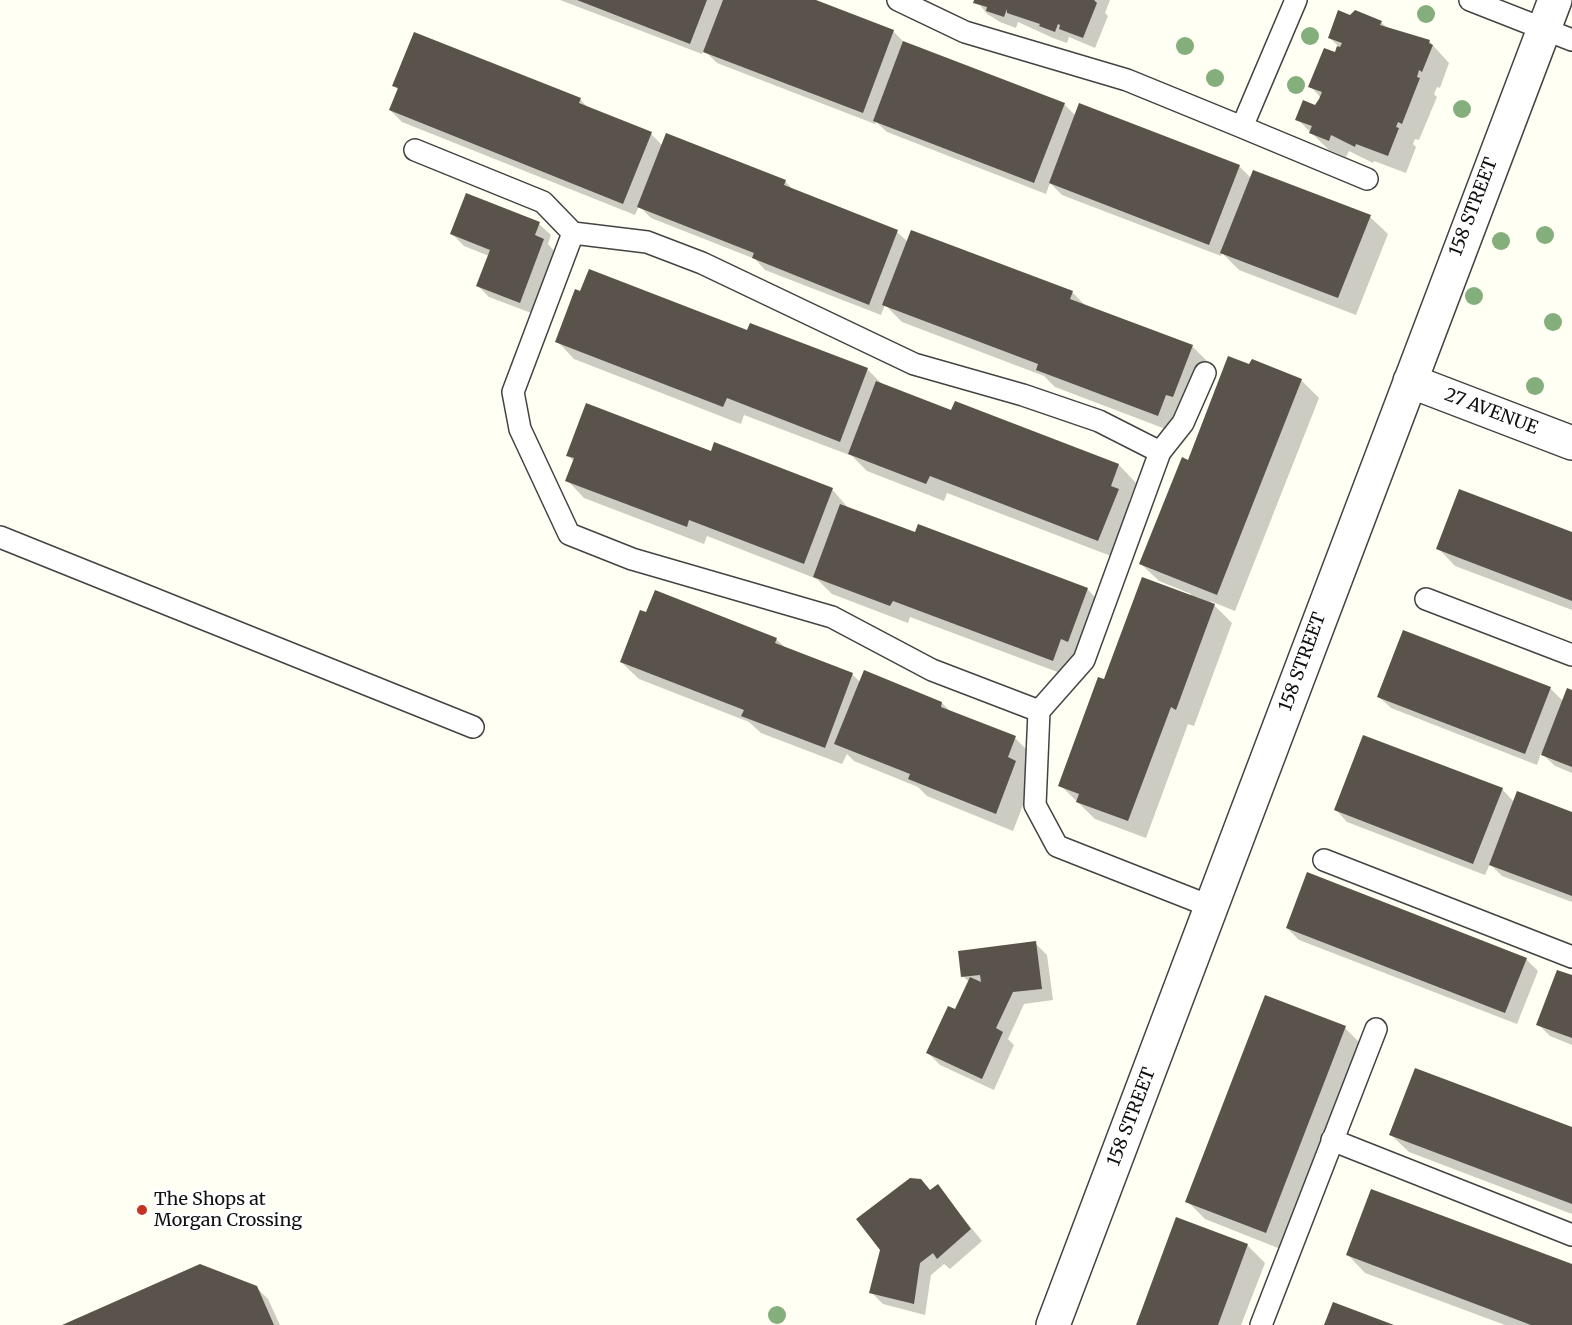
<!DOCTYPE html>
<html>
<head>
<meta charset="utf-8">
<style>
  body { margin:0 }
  canvas { display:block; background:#fffff3 }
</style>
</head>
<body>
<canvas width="1572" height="1325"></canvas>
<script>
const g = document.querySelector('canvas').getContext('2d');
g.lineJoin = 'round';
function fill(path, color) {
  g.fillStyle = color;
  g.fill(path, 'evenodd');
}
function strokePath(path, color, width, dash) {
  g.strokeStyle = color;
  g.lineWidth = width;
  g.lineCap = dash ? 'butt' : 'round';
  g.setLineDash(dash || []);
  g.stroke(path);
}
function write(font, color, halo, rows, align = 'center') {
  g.font = font + ' Merriweather,serif';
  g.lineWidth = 6;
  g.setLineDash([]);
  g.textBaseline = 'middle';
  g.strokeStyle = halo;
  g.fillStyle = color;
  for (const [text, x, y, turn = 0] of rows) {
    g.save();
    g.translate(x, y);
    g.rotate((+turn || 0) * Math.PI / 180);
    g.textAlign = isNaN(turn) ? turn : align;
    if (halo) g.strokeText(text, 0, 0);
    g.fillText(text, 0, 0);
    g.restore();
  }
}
fill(new Path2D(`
  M 560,0 L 811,0 L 893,31 L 905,43 L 1064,104 L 1076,116 L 1239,166 L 1251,178 L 1370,217 L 1388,234 L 1356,315 L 1239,270 L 1222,253 L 1221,256 L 1062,195 L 1050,183 L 1046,194 L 887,132 L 876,122 L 875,124 L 717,63 L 704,50 L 702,54 Z
  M 976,0 L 1110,0 L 1105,13 L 1108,16 L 1095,48 L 1069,37 L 1067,43 L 1053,38 L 1018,22 L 1016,28 L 1000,22 L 987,14 Z
  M 1350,17 L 1381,22 L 1387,28 L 1429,41 L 1449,63 L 1440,88 L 1437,87 L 1434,94 L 1437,97 L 1419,140 L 1415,139 L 1413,144 L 1416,147 L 1406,173 L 1374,161 L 1373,163 L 1349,151 L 1346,157 L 1329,150 L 1297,119 L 1315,106 L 1321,98 L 1310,86 L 1336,54 L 1339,47 L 1329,37 Z
  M 394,85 L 580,99 L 589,109 L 651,134 L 663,146 L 785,181 L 794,191 L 897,232 L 908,242 L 1072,292 L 1086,306 L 1192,346 L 1210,364 L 1176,433 L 1055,387 L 1044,376 L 902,322 L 885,305 L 881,315 L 765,270 L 755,259 L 651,218 L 639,206 L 635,215 L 402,122 L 390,110 L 398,90 Z
  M 539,224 L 551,235 L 548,244 L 555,252 L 531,313 L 489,297 L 478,286 L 489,256 L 464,246 L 452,234 Z
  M 748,332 L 867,369 L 883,385 L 952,412 L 1119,465 L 1136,483 L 1129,501 L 1135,508 L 1116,558 L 947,493 L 944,501 L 867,471 L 852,456 L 744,415 L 741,424 L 574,359 L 557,341 Z
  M 1252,361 L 1301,380 L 1319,398 L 1235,611 L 1210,601 L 1232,623 L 1194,726 L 1188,724 L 1146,838 L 1095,819 L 1060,785 L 1105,681 L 1190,597 L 1191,594 L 1159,581 L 1141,564 L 1189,462 Z
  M 712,453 L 832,489 L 849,509 L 916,534 L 1087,589 L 1105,607 L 1071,677 L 910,617 L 908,623 L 832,594 L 817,579 L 707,536 L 704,544 L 584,498 L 567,480 L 574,462 L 568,455 Z
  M 1572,534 L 1572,610 L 1455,566 L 1438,548 Z
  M 776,639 L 787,649 L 853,675 L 860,682 L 942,703 L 951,712 L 1015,738 L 1032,755 L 1026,772 L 1033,779 L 1013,831 L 927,796 L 918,787 L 854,761 L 847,754 L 842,764 L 761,733 L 749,722 L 639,679 L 621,662 Z
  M 1550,688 L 1563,701 L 1572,691 L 1572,773 L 1555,766 L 1541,753 L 1537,765 L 1391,708 L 1379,697 Z
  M 1502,789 L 1514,802 L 1572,813 L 1572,902 L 1502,876 L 1490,864 L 1485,875 L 1347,822 L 1336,810 Z
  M 1287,928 L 1526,959 L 1538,971 L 1517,1024 L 1299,940 Z
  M 1035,943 L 1047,955 L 1053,1000 L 1024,1004 L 1008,1039 L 1014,1045 L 994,1090 L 940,1065 L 928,1053 L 956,1011 L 969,982 L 963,976 Z
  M 1572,977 L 1572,1045 L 1550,1036 L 1538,1024 Z
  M 1345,1028 L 1362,1045 L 1283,1250 L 1205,1219 L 1187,1201 Z
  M 1572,1129 L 1572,1214 L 1409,1152 L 1391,1135 Z
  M 937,1186 L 982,1241 L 950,1269 L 944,1264 L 931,1275 L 925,1315 L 883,1304 L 871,1292 L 931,1191 Z
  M 1247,1245 L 1265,1263 L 1241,1325 L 1137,1325 Z
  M 1348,1255 L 1572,1265 L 1572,1325 L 1505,1325 L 1365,1273 Z
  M 256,1287 L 268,1299 L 280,1325 L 65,1325 Z`), '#0003');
fill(new Path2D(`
  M 577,0 L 707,0 L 690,44 Z
  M 723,0 L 816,0 L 894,30 L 863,113 L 703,52 Z
  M 974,0 L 1094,0 L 1097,3 L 1083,38 L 1059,29 L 1060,25 L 1058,24 L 1055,32 L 1039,26 L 1040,24 L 1007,13 L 1007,9 L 1004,17 L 986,11 L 987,7 L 973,3 Z
  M 1338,10 L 1350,15 L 1355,10 L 1382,21 L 1380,25 L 1430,40 L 1429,43 L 1433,45 L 1422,72 L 1419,70 L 1417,77 L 1420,78 L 1402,124 L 1398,122 L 1396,127 L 1399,128 L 1388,156 L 1356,144 L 1355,147 L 1331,135 L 1329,141 L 1309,133 L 1312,126 L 1295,120 L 1303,100 L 1315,105 L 1319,99 L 1322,92 L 1308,87 L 1324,48 L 1335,52 L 1337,46 L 1340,47 L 1342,43 L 1328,38 Z
  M 414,32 L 581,98 L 579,103 L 652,132 L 623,204 L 389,110 L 398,88 L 392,86 Z
  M 903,41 L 1065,103 L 1034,183 L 873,121 Z
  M 1079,103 L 1240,165 L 1209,245 L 1049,183 Z
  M 666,133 L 786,180 L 784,185 L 898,230 L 869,305 L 752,258 L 754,253 L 637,207 Z
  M 1253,170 L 1371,215 L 1338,298 L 1220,253 Z
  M 466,193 L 540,222 L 535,235 L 544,239 L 520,303 L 476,286 L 490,250 L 450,234 Z
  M 911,230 L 1073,291 L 1070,299 L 1193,345 L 1173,397 L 1166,395 L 1158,416 L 1036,370 L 1038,364 L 882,305 Z
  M 589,269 L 747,330 L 750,323 L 868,368 L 840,442 L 727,398 L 723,407 L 555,342 L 575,289 L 580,291 Z
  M 1228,356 L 1249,364 L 1252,359 L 1302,379 L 1217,595 L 1139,564 L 1182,457 L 1188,460 Z
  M 876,381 L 951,410 L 955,401 L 1119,464 L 1111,486 L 1119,489 L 1098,541 L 930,476 L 926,484 L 848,454 Z
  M 586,403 L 711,451 L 714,442 L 833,488 L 804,564 L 689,520 L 687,527 L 565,481 L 574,458 L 566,456 Z
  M 1459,489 L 1572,532 L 1572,601 L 1436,549 Z
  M 840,504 L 915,532 L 918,524 L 1088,588 L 1068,642 L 1061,639 L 1053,661 L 893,601 L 890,606 L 813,577 Z
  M 1142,577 L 1215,604 L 1176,710 L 1171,707 L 1128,821 L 1076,802 L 1079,794 L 1058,786 L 1098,677 L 1104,679 Z
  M 655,590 L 777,638 L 775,643 L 853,673 L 825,748 L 741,716 L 744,710 L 620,662 L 640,610 L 646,612 Z
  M 1403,630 L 1551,687 L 1525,754 L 1377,697 Z
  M 864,670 L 942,702 L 941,707 L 1016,736 L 1008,757 L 1016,761 L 996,814 L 908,779 L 910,774 L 834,744 Z
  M 1567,688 L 1572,690 L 1572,767 L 1541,755 Z
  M 1363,735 L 1503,788 L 1473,864 L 1334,810 Z
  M 1517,791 L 1572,812 L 1572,896 L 1489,865 Z
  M 1307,872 L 1527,958 L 1505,1013 L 1286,928 Z
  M 1036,941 L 1042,989 L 1013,992 L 996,1028 L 1003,1032 L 982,1079 L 926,1053 L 948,1006 L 955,1009 L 970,977 L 981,982 L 980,975 L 961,977 L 958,951 Z
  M 1557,970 L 1572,975 L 1572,1038 L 1536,1025 Z
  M 1265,995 L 1346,1026 L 1266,1233 L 1185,1202 Z
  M 1415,1068 L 1572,1127 L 1572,1204 L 1389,1135 Z
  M 910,1178 L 921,1179 L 930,1190 L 938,1184 L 971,1229 L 937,1259 L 933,1253 L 920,1263 L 914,1304 L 869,1293 L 880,1250 L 856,1219 Z
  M 1371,1189 L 1572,1264 L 1572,1325 L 1531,1325 L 1346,1255 Z
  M 1176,1217 L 1248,1244 L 1218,1325 L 1136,1325 Z
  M 200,1264 L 257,1286 L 274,1325 L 62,1325 Z
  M 1333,1302 L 1394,1325 L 1324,1325 Z`), '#59534c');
const service = new Path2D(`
  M 898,0 L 965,32 L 1127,80 L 1242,127 L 1296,0
  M 1470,0 L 1572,40
  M 1242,127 L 1367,179
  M 415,150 L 543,202 L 573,233 L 647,242 L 702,263 L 914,364 L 1023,395 L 1099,421 L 1160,452 L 1084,660 L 1039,711 L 1035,805 L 1057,846 L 1212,907
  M 573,233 L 513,392 L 520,429 L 569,534 L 632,559 L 832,617 L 932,670 L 1039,711
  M 1160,452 L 1183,423 L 1205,373
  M 0,537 L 473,727
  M 1426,599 L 1572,655
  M 1324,860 L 1572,957
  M 1332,1140 L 1572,1235
  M 1261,1325 L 1376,1029`);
const minor = new Path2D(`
  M 1410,381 L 1572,443
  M 1053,1325 C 1222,884 1384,440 1555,0`);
strokePath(service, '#434343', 24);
strokePath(minor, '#434343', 36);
strokePath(service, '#fff', 21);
strokePath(minor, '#fff', 33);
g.fillStyle = '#85ae7d';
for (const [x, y] of [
  [1426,14],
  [1310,36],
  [1185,46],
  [1215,78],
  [1296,85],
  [1462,109],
  [1545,235],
  [1501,241],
  [1474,296],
  [1553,322],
  [1535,386],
  [777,1315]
]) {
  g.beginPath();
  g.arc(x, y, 9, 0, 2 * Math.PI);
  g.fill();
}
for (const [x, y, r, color] of [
  [142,1210,6,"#c53423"]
]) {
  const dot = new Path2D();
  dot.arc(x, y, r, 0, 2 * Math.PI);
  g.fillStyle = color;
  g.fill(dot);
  strokePath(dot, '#fff', 2);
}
write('18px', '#101010', '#fff', [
  ["158 STREET",1474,207,-69],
  ["27 AVENUE",1491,412,21],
  ["158 STREET",1303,662,-70],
  ["158 STREET",1132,1117,-69]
]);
write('18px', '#101010', '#fff', [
  ["The Shops at",154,1200],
  ["Morgan Crossing",154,1221]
], 'left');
</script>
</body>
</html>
